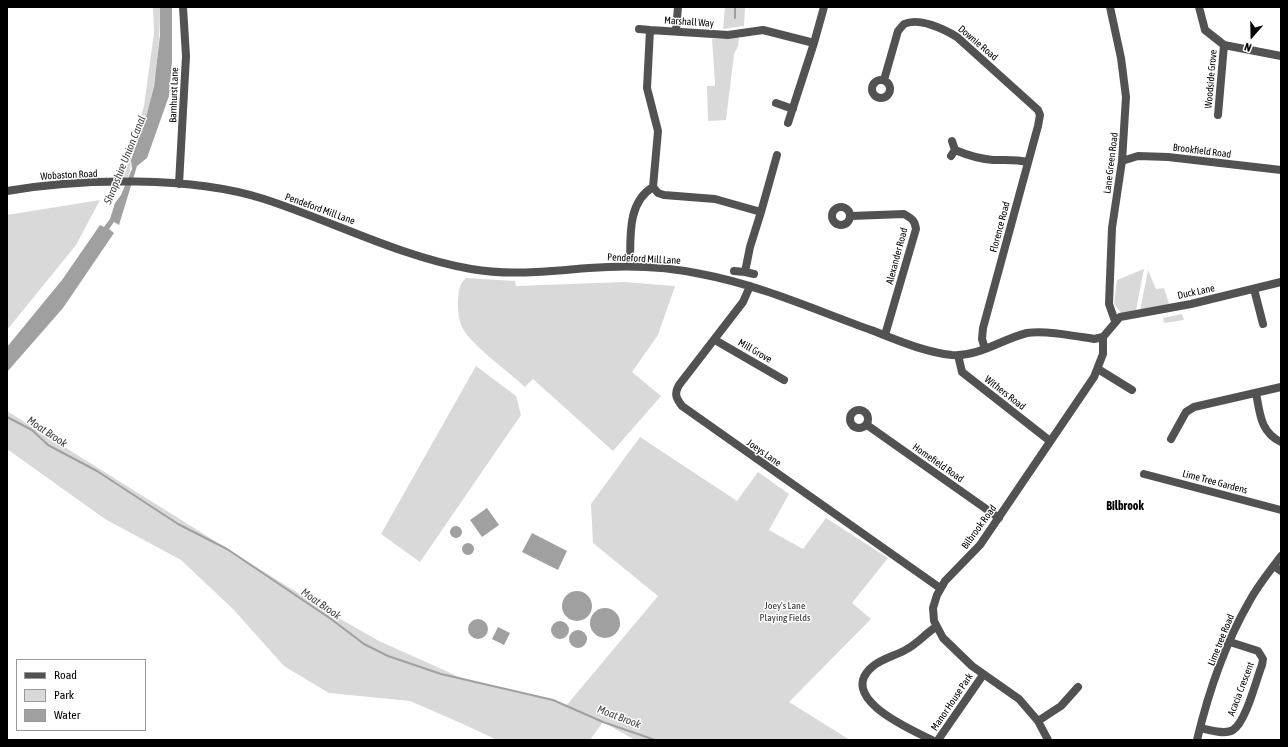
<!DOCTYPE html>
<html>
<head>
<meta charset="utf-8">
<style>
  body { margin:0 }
  #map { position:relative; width:1288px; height:747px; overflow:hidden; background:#fff; font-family:"Asap Condensed",sans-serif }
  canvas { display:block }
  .frame { position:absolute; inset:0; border:8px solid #000; pointer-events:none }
  .legend { position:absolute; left:16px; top:659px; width:130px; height:72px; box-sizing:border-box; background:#fff; border:1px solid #999; margin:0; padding:5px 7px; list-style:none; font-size:12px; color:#000 }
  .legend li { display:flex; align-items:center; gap:8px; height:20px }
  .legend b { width:20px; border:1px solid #999 }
  .north { position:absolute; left:1232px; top:16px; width:40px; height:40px; -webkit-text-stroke:3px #fff; paint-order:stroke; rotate:200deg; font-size:11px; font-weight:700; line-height:16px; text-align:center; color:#000 }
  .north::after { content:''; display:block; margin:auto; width:14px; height:18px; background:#000; clip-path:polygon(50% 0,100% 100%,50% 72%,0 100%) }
</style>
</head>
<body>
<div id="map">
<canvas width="1288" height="747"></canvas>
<div class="frame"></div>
<ul class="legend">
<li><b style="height:5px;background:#525252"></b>Road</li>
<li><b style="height:11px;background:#d9d9d9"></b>Park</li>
<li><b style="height:11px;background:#a0a0a0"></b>Water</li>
</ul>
<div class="north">N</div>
</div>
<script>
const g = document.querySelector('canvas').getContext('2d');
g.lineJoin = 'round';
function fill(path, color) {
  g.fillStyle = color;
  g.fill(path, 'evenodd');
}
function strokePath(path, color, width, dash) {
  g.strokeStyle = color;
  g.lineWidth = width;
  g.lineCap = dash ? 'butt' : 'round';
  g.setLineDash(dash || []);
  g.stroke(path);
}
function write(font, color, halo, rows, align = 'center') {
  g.font = font + ' "Asap Condensed",sans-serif';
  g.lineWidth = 3;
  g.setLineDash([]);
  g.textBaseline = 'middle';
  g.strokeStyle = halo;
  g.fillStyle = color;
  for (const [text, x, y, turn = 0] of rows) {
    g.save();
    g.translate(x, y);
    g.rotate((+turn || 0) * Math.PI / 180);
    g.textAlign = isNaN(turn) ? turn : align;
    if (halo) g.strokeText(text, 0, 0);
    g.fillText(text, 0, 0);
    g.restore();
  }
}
fill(new Path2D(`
  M 153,7 L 160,7 C 160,43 156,78 148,113 C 144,129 135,144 131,160 C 130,166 131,171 128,177 L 122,178 L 144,106 L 154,33 Z
  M 725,7 L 745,7 L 744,26 L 723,29 Z
  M 739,38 L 738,46 L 734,54 L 726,120 L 708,121 L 707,86 L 715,86 L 715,82 L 712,39 Z
  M 100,200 L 76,245 L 7,330 L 7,215 Z
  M 1144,269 L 1136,310 L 1121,313 L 1114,304 L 1117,280 Z
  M 1148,270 L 1156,289 L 1164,288 L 1169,304 L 1140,311 Z
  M 466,278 L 515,281 L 516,286 L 624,282 L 675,286 L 658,335 L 632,372 L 661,396 L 613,451 L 533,379 L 525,387 C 510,373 470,344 462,327 C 458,318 458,309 458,300 C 459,290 459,284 466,278 Z
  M 1182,314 L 1184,320 L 1164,323 L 1163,318 Z
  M 476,366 L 516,396 L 521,415 L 420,562 L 381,534 Z
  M 7,411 L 330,613 L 379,641 L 466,680 L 553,700 L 566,706 L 658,596 L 593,543 L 591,504 L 640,437 L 737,501 L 758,472 L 789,494 L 769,530 L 803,549 L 826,518 L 888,558 L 852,603 L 871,619 L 789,702 L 850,740 L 635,740 L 603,722 L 590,740 L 497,740 L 463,724 L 410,701 L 329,693 L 284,666 L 233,609 L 181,560 L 105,519 L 7,449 Z`), '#d9d9d9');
fill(new Path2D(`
  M 160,7 L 172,7 L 172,61 L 169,96 L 147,158 L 137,166 L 119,225 L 114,222 L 109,229 L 114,233 L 63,308 L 7,372 L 7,347 L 62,280 L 100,225 L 104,227 L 110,219 L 115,203 L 121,195 L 132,169 L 131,160 L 147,114 L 154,86 L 160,35 Z
  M 487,508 L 499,525 L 482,537 L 470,520 Z
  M450 532a6 6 0 1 1 12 0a6 6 0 1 1-12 0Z
  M 532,533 L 567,551 L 558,570 L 522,552 Z
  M462 549a6 6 0 1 1 12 0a6 6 0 1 1-12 0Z
  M562 606a15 15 0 1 1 30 0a15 15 0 1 1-30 0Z
  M590 623a15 15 0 1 1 30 0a15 15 0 1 1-30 0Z
  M468 629a10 10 0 1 1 20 0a10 10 0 1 1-20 0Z
  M551 630a9 9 0 1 1 18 0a9 9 0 1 1-18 0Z
  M 498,627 L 510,633 L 504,645 L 492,639 Z
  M569 639a9 9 0 1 1 18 0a9 9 0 1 1-18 0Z`), '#a0a0a0');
strokePath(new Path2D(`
  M 735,7 L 735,18
  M 7,417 L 32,430 L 48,445 L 97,471 L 178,524 L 227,549 L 331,619 L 364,644 L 388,656 L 441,674 L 553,700 L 603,722 L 655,740`), '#a0a0a0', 2);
strokePath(new Path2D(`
  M 1110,7 L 1121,58 L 1126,97 L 1122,161 L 1112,228 L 1110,278 L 1109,304 L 1115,321
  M 1199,7 L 1205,30 L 1224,45 L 1281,56
  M 639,29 L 650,30
  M 676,31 L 678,7
  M 814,43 L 824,7
  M872 89a9 9 0 1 1 18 0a9 9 0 1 1-18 0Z
  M 884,80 L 898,31 L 904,24 C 919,17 944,29 957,37 L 1038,110 L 1040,115 L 1038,126 L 983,328 L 982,339 L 985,349
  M 776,103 L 793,109
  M 1218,115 L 1224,45
  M 952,141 L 955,150
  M 951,156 L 955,150 C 967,155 980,159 993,160 C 1005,160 1016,159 1028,162
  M 1122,161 L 1138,156 L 1168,157 L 1281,170
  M 179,184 L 186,56 L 183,7
  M 653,187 L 658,193 L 664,195 L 715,199 L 761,212 L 750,247 L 745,272 L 734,271
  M 7,191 C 80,178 193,176 264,199 C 332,221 401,257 471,269 C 511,276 549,271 589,268 C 626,265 664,266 701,274 C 760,285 815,310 871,330 C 897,340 924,352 952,355 C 979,357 1002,339 1027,333 C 1045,330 1075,336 1094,339 L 1103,337
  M832 216a9 9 0 1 1 18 0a9 9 0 1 1-18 0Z
  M 761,212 L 777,155
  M 851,216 L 904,214 C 911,218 915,220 916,229 L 885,335
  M 630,266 C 631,240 626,203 653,187 L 658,131 L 647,88 L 650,30 L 728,35 L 763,30 L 814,43 L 788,123
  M 745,272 L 754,274
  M 750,286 L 743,302 L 679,385 C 674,394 676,398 682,406 L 940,588
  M 1254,289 L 1263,324
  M 715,340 L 784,380
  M 958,355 L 962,372 L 1050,441
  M 1098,369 L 1132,390
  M 1256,393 C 1260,413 1260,432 1281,442
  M850 419a9 9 0 1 1 18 0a9 9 0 1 1-18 0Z
  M 867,425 L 999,518
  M 1171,439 L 1186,412 L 1194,407 L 1281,387
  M 1144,474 L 1281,510
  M 1274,566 L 1281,571
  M 1038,721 L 1061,706 L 1078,687
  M 1200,728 C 1209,730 1225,735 1233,730 C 1246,722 1256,680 1262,665 L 1263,659 L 1258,651 L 1230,642
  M 932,740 C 912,730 836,698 872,667 C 882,658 896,656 907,649 C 918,643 926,633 936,627
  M 938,740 L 983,675
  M 1048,740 L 1038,721 L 1019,699 L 972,666 L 943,638 L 934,621 L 933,608 L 937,595 L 945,581 L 980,545 L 1094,377 L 1103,354 L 1103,337 L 1120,317 L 1191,304 L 1281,282
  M 1197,740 C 1208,694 1226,642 1249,602 C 1258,585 1270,571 1281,556`), '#525252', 8);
write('10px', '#000', '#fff', [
  ["Marshall Way",689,22,4],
  ["Downie Road",978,43,40],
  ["Woodside Grove",1211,79,-85],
  ["Barnhurst Lane",174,95,-88],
  ["Brookfield Road",1202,151,7],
  ["Lane Green Road",1111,163,-83],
  ["Wobaston Road",69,175,-3],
  ["Pendeford Mill Lane",320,209,20],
  ["Florence Road",1000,227,-75],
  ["Alexander Road",897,256,-75],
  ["Pendeford Mill Lane",644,259,3],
  ["Duck Lane",1196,292,-12],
  ["Mill Grove",755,351,30],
  ["Withers Road",1005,393,38],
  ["Joeys Lane",764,453,35],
  ["Homefield Road",938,463,35],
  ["Lime Tree Gardens",1215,482,15],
  ["Bilbrook Road",979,527,-54],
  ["Lime tree Road",1221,640,-68],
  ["Acacia Crescent",1241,689,-69],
  ["Manor House Park",952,702,-56]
]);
write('10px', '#303030', '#fff', [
  ["Joey's Lane",785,606],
  ["Playing Fields",785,618]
]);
write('italic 11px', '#414141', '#fff', [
  ["Shropshire Union Canal",125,160,-68],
  ["Moat Brook",47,432,34],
  ["Moat Brook",321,604,35],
  ["Moat Brook",619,717,21]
]);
write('bold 12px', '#000', '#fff', [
  ["Bilbrook",1125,506]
]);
</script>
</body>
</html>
